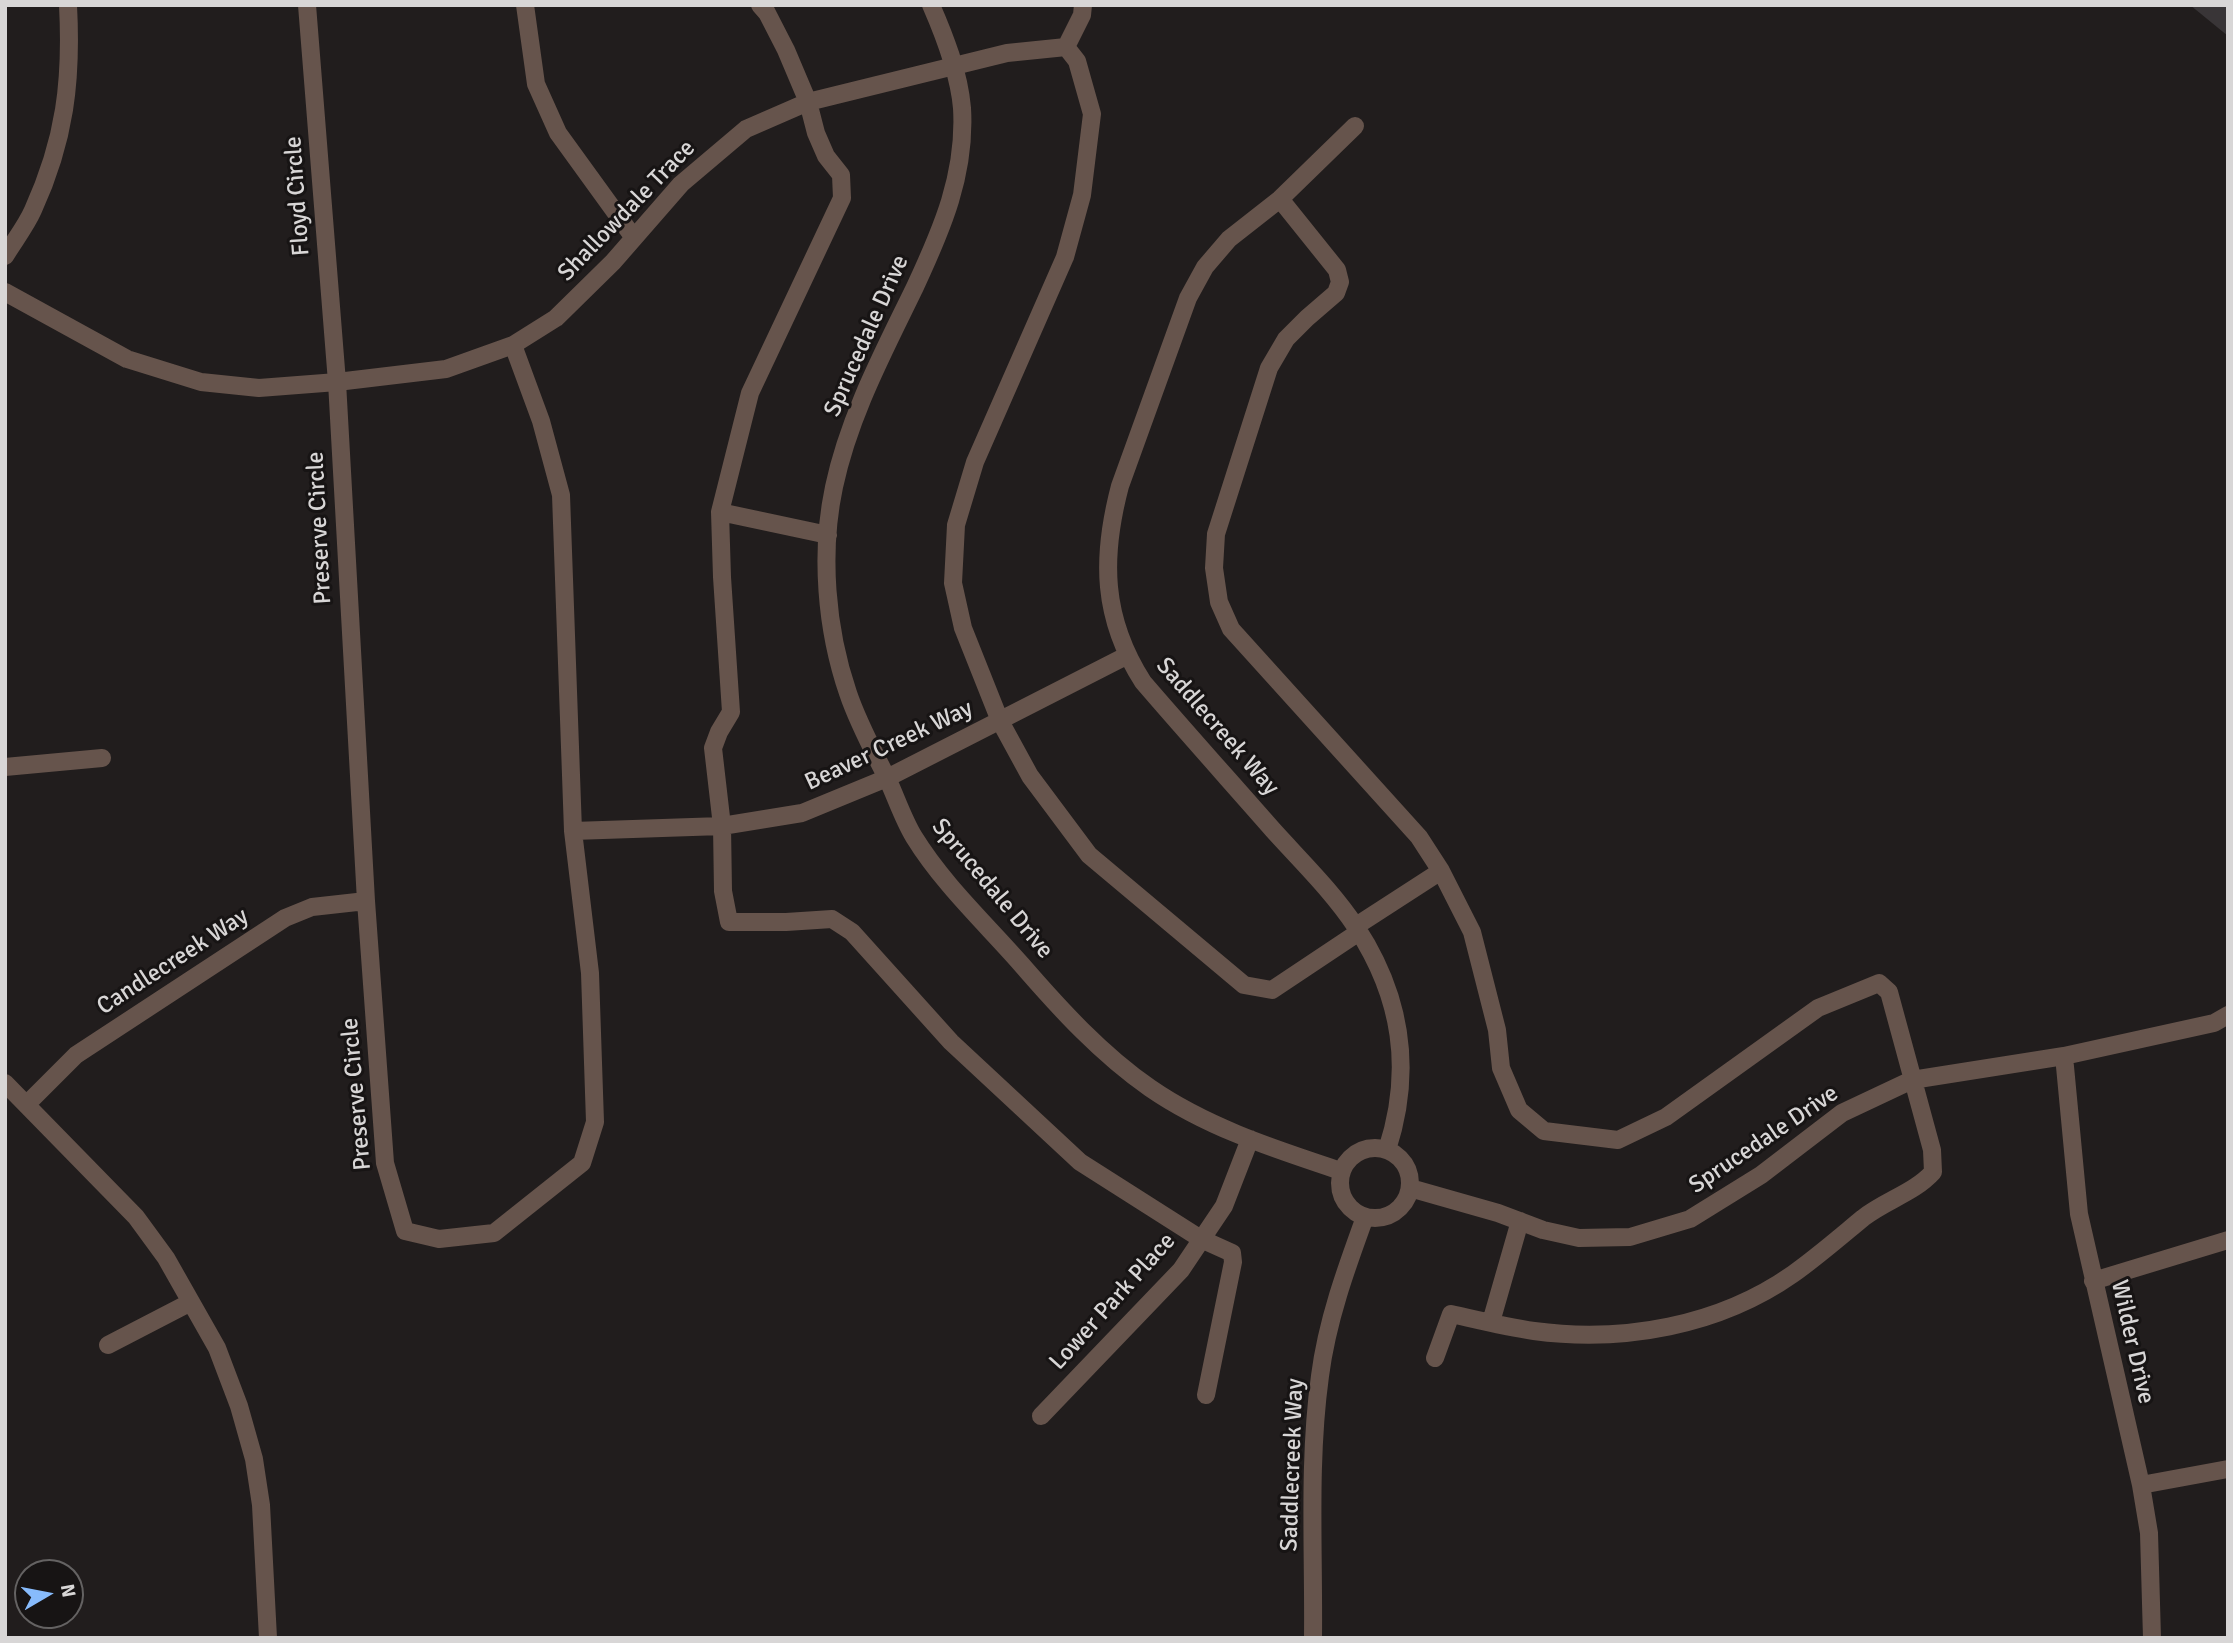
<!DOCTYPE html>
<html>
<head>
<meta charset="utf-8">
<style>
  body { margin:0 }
  #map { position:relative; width:2233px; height:1643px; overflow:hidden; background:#211d1d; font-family:Signika,sans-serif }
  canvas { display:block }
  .frame { position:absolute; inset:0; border:7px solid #d8d6d6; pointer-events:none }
  .north { position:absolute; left:14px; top:1559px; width:70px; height:70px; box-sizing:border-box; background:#171414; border:2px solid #646262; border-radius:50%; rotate:80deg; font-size:19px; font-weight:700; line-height:28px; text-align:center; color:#d8d6d6 }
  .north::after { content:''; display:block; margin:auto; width:24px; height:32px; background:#87bbfc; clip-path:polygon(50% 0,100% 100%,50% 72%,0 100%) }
</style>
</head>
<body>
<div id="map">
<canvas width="2233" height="1643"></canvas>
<div class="frame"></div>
<div class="north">N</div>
</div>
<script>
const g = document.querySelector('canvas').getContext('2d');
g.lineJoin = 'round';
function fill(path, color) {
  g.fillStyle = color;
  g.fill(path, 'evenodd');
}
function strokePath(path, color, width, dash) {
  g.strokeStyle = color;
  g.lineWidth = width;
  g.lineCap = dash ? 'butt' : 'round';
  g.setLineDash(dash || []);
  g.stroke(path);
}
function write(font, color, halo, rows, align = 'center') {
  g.font = font + ' Signika,sans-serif';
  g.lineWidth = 6;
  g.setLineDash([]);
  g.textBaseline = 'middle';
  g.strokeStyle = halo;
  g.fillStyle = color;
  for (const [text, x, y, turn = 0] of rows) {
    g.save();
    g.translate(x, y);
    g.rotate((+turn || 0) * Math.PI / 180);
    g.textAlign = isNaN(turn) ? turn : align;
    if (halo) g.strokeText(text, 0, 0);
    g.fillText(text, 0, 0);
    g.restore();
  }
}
fill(new Path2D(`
  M 2190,5 L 2228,5 L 2228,36 Z`), '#393537');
strokePath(new Path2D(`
  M 307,5 L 337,382 L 366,901 L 385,1163 L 405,1231 L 439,1239 L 494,1233 L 582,1163 L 595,1122 L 590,973 L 573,831 L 561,495 L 541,421 L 513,345
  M 525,5 L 536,84 L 558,133 L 634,238
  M 760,5 L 767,13 L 786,50 L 808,102 L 816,133 L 826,156 L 841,175 L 842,198 L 750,393 L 720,512 L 722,577 L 731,712 L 719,732 L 713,748 L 722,826 L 723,891 L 729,922 L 786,922 L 832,919 L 852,932 L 951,1042 L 1080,1162 L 1201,1239 L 1232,1253 L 1233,1262 L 1206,1395
  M 931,5 C 945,37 959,73 962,108 C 966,174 942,229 915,287 C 884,351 849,416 834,487 C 820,553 826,629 848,693 C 858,723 873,750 887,778 C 896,797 903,819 914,837 C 943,884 985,923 1021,964 C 1060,1009 1101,1054 1150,1088 C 1208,1128 1275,1149 1341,1171
  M 1066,47 L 1082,15 L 1083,5
  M 1355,126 L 1280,199 L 1229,239 L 1205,267 L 1188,298 L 1120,486 C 1101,558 1102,618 1143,682 C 1186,732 1230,781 1273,830 C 1301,861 1333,892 1356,927 C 1402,997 1413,1070 1387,1150
  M 1280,199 L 1337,270 L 1340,282 L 1336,293 L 1307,318 L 1286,339 L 1269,368 L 1216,534 L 1214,568 L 1219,602 L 1231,629 L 1419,837 L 1441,871
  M 5,256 C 14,241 26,226 33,210 C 65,140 72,81 68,5
  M 5,292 L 127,359 L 201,382 L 259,388 L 337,382 L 446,369 L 513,345 L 556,318 L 613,262 L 681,184 L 746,129 L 808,102 L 1007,53 L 1066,47 L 1077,61 L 1092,114 L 1082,195 L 1065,257 L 975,462 L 956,525 L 953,583 L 963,628 L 1000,721 L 1030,776 L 1089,855 L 1244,985 L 1272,990 L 1359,932
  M 720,512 L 828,535
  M 5,767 L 102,758
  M 573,831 L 722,826 L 802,813 L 887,778 L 1126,656
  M 1356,926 L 1441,871 L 1472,932 L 1497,1030 L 1501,1068 L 1519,1110 L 1544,1131 L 1618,1140 L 1666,1117 L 1818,1008 L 1879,983 L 1889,992 L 1932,1150 L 1933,1172 C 1914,1193 1886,1200 1863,1218 C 1840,1237 1817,1257 1793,1274 C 1719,1326 1623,1343 1534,1331 C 1506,1327 1478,1320 1451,1314 L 1435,1358
  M 2064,1056 L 2079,1214 L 2141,1485 L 2149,1533 L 2152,1638
  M 5,1083 L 136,1217 L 166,1258 L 217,1348 L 239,1406 L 254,1459 L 261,1505 L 268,1638
  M 27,1104 L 76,1055 L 285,918 L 312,907 L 366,901
  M1340 1183a35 35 0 1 1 70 0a35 35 0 1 1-70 0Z
  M 1410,1188 L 1498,1213 L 1543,1230 L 1579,1238 L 1630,1237 L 1690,1219 L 1761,1175 L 1842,1113 L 1912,1080 L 2064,1056 L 2214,1023 L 2228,1015
  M 2093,1281 L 2228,1240
  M 1491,1322 L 1520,1221
  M 108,1345 L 191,1302
  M 1041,1416 L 1181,1270 L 1224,1206 L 1250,1139
  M 2141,1485 L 2228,1469
  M 1313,1638 C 1314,1551 1308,1463 1320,1376 C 1327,1321 1346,1269 1365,1217`), '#66544c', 18);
write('24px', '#d8d6d6', '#171414', [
  ["Floyd Circle",298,196,-94],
  ["Shallowdale Trace",627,211,-46],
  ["Sprucedale Drive",867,336,-66],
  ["Preserve Circle",320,528,-93],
  ["Saddlecreek Way",1217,727,49],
  ["Beaver Creek Way",889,746,-25],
  ["Sprucedale Drive",992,889,50],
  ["Candlecreek Way",173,962,-33],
  ["Preserve Circle",357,1094,-95],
  ["Sprucedale Drive",1764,1140,-34],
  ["Lower Park Place",1113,1302,-48],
  ["Wilder Drive",2132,1342,77],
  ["Saddlecreek Way",1293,1465,-88]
]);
</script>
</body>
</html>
